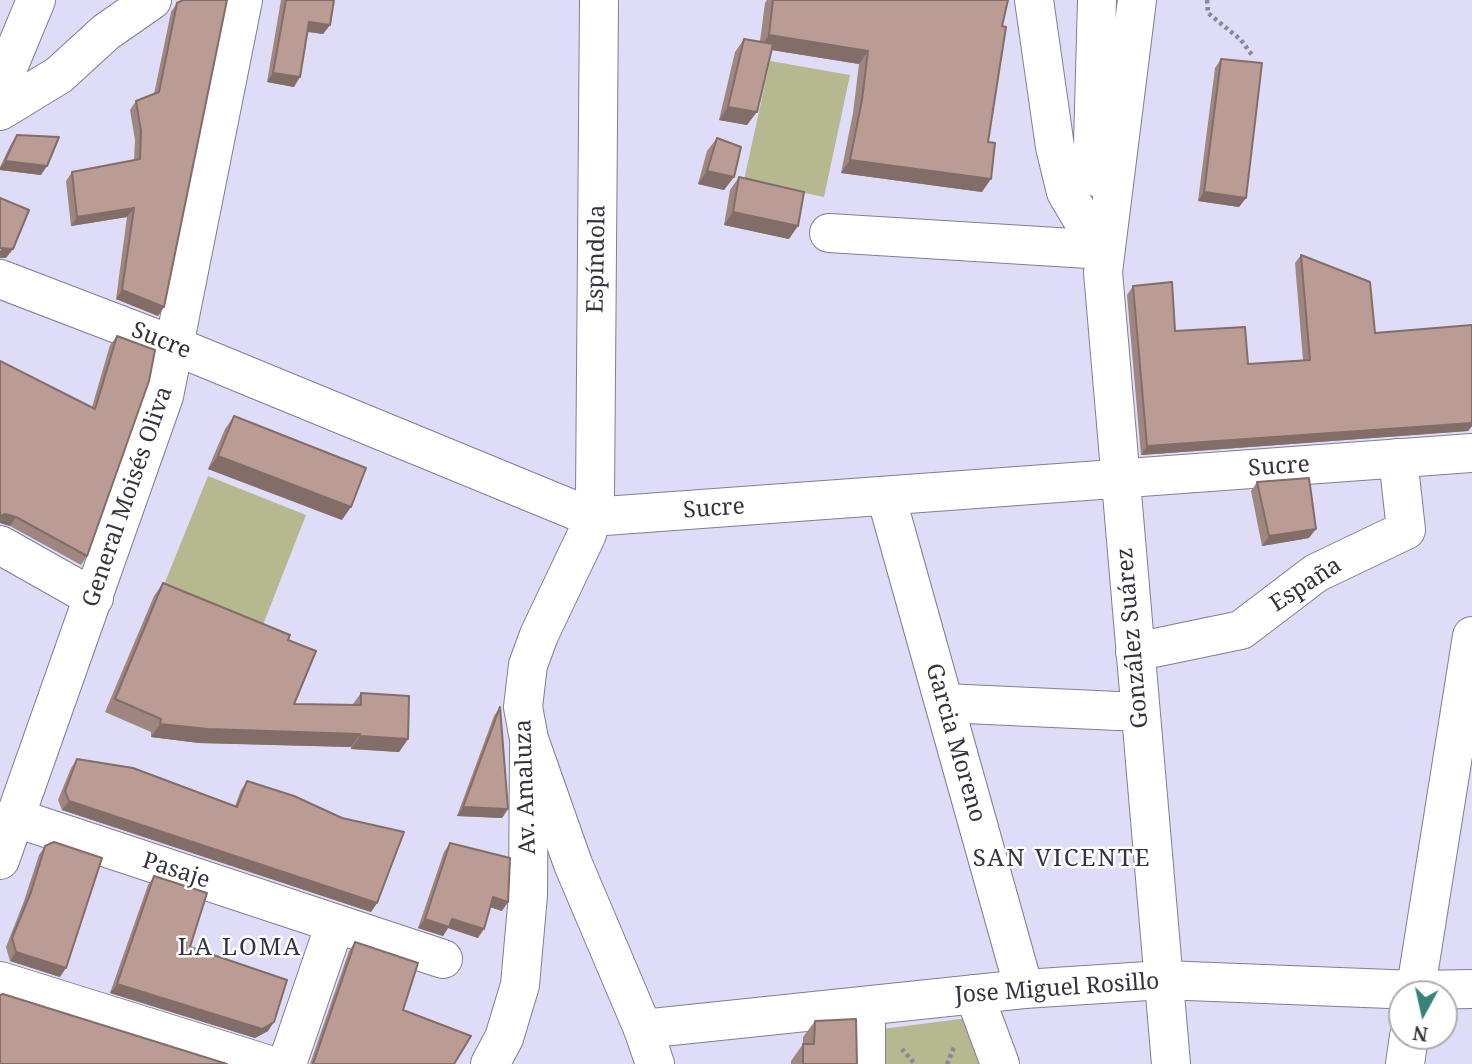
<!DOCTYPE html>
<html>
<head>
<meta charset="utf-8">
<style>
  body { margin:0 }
  #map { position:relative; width:1472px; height:1064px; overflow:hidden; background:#dfdcf7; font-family:"Noto Serif",serif }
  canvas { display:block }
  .north { position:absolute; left:1388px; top:980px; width:70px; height:70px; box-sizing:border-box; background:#fff; border:2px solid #aeadb2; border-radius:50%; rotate:188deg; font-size:19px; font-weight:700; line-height:28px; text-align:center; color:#34333e }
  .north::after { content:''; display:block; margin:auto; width:24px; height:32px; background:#3a8179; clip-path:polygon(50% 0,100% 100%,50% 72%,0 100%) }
</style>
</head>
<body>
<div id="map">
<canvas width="1472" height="1064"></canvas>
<div class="north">N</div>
</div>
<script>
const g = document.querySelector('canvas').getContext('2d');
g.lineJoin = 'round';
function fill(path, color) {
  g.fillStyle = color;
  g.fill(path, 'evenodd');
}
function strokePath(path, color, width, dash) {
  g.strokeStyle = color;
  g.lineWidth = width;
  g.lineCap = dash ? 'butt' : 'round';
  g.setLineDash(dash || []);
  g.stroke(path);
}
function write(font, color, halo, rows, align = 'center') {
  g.font = font + ' "Noto Serif",serif';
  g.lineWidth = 5;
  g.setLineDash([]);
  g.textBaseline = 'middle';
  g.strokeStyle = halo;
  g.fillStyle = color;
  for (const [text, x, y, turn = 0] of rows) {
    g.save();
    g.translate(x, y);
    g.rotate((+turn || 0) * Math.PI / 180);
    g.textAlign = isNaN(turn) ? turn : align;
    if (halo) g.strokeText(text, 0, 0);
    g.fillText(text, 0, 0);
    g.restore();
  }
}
fill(new Path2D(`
  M 770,61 L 850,75 L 824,197 L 744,180 Z
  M 208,476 L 306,515 L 261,630 L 161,592 Z
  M 968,1018 L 983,1064 L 885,1064 L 882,1029 Z`), '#b6b88f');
const minor = new Path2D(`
  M 1034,0 L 1055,147 L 1066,192 L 1082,219 L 1107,234
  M 1097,0 L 1093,145 L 1101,179
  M 1137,0 L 1103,272 L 1171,1064
  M 0,87 L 36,0
  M 0,111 L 59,75 L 106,32 L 152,0
  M 829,233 L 1105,250
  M 0,279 L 175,346
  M 886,496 L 1024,989
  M 591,517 L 595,496 L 599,0
  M 0,545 L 94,598
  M 1135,652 L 1241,630 L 1316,573 L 1406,530 L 1398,458
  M 944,703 L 1140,712
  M 16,818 L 443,959
  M 0,981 L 266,1064
  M 974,994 L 1000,1064
  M 1415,994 L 1472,636
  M 866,1006 L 866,1064
  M 643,1029 L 655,1064
  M 287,1064 L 335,924
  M 490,1064 L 504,1038 L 520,985 L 528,895 L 529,747
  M 1405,1064 L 1409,1036`);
const major = new Path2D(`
  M 175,346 L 591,517 L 1472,453
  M 591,517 L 587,534 L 539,635 L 528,665 L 523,707 L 529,739 L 573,864 L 643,1029 L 1024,989 L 1163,980 L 1415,990 L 1472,989
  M 0,860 L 164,396 L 243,0`);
strokePath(minor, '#807d96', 40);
strokePath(major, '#807d96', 40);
strokePath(new Path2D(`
  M 1207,0 L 1208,13 L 1241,40 L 1252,55
  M 902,1049 L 915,1064
  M 947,1064 L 955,1045`), '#888699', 4.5, [3.5, 3.5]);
strokePath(minor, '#fff', 38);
strokePath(major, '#fff', 38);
fill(new Path2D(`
  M 281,0 L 334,0 L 330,25 L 323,34 L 308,32 L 294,87 L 267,82 Z
  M 767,0 L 1008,0 L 1002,26 L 982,192 L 841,173 L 853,113 L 859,64 L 772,50 L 747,125 L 719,120 L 735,52 L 744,39 L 760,41 L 765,3 Z
  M 177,3 L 164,307 L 158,316 L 116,299 L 127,217 L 71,226 L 66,181 L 72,172 L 134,160 L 135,140 L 130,110 L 136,101 L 154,94 L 171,12 Z
  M 1221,59 L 1246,198 L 1239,207 L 1198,201 L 1215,68 Z
  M 17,135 L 41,175 L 0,170 L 0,167 L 11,144 Z
  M 717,138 L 734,177 L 724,190 L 698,184 L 707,151 Z
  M 739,177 L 789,239 L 724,225 L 730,190 Z
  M 1301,255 L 1375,333 L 1472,325 L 1472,426 L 1468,431 L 1141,455 L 1127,295 L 1133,286 L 1175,331 L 1248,364 L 1303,360 L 1295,263 Z
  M 117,336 L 87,556 L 81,565 L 10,526 L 0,523 L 0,361 L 92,407 L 110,345 Z
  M 234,416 L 342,520 L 208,469 L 225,429 Z
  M 1257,482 L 1309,538 L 1262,546 L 1251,491 Z
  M 163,583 L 288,640 L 294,704 L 353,704 L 361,693 L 408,739 L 399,752 L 351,749 L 351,747 L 199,743 L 151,737 L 151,732 L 105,712 L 154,596 Z
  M 500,707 L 508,809 L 502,818 L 457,816 L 494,716 Z
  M 77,759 L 235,806 L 241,790 L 247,781 L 377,903 L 371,912 L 62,810 L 58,800 L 71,768 Z
  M 450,843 L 502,911 L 490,907 L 478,938 L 448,928 L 443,936 L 418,928 L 444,852 Z
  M 45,846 L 60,977 L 10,961 L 6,947 L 24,901 L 39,855 Z
  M 154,876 L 190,947 L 268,1031 L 255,1038 L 110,993 L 148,885 Z
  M 355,942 L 403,1010 L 454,1064 L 310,1064 L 349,951 Z
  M 815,1021 L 857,1064 L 791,1064 L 791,1061 L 803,1044 L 803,1037 Z`), '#a08680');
fill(new Path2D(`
  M 309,22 L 330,25 L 323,34 L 303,31 Z
  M 769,35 L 868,51 L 859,64 L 759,48 Z
  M 273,73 L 300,77 L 294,87 L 267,82 Z
  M 728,107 L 757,112 L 747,125 L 719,120 Z
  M 850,160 L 991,179 L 982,192 L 841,173 Z
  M 5,161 L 47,166 L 41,175 L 0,170 L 0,168 Z
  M 707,171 L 734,177 L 724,190 L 698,184 Z
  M 1204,192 L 1246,198 L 1239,207 L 1198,201 Z
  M 134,208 L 127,217 L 71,226 L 77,217 Z
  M 733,212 L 798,226 L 789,239 L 724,225 Z
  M 1,249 L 13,249 L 6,258 L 0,258 L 0,251 Z
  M 122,290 L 164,307 L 158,316 L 116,299 Z
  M 1472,423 L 1472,426 L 1468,431 L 1141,455 L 1147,446 Z
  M 218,456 L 351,507 L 342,520 L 208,469 Z
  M 5,514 L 16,517 L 10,526 L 0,523 L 0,516 Z
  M 1316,529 L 1309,538 L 1262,546 L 1269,536 Z
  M 160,724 L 360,734 L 351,747 L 199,743 L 151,737 Z
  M 360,736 L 408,739 L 399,752 L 351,749 Z
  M 69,801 L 377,903 L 371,912 L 62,810 Z
  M 463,807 L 508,809 L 502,818 L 457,816 Z
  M 493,897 L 508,902 L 502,911 L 487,906 Z
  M 425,919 L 452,919 L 484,929 L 478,938 L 448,928 L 443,936 L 418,928 Z
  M 16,952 L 66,968 L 60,977 L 10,961 Z
  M 117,984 L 274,1022 L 268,1031 L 255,1038 L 110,993 Z`), '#826d68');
const building = new Path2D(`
  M 183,0 L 227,0 L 164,307 L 122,290 L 134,208 L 77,217 L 72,172 L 140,159 L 141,131 L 136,101 L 159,92 L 177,3 Z
  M 286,0 L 334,0 L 330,25 L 309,22 L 300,77 L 273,73 Z
  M 773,0 L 1008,0 L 1002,26 L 1006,27 L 988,142 L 995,143 L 991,179 L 850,160 L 862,100 L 868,51 L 769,35 Z
  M 744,39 L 773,44 L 757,112 L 728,107 Z
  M 1221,59 L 1262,63 L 1246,198 L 1204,192 Z
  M 17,135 L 59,137 L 47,166 L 5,161 Z
  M 717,138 L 741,147 L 734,177 L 707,171 Z
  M 739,177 L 804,192 L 798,226 L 733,212 Z
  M 0,198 L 29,210 L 13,249 L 0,248 Z
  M 1301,255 L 1370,282 L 1375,333 L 1472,325 L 1472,423 L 1147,446 L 1133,286 L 1172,282 L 1175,331 L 1245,327 L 1248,364 L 1310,360 Z
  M 117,336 L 155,350 L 149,381 L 87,556 L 16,517 L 5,514 L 0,516 L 0,361 L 95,409 Z
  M 234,416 L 366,468 L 351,507 L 218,456 Z
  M 1309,478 L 1316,529 L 1269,536 L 1257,482 Z
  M 163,583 L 290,635 L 288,640 L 316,651 L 294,704 L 361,705 L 361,693 L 409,696 L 408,739 L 360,736 L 360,734 L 208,729 L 160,724 L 161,719 L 115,699 Z
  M 500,707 L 508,809 L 463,807 Z
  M 77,759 L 133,768 L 237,807 L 247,781 L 294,796 L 342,818 L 404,832 L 377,903 L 69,801 L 65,791 Z
  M 54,842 L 102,858 L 66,968 L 16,952 L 12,938 L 31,892 L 45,846 Z
  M 450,843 L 510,858 L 508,902 L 493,897 L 484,929 L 452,919 L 449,927 L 425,919 Z
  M 154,876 L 207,893 L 190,947 L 287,980 L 274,1022 L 262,1029 L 117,984 Z
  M 355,942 L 418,963 L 403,1010 L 471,1036 L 454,1064 L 313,1064 Z
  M 3,994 L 227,1064 L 0,1064 L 0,995 Z
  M 856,1019 L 857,1064 L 803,1064 L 803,1044 L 814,1044 L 815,1021 Z`);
fill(building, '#ba9c95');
strokePath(building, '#826d68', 2);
write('23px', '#34333e', '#fff', [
  ["Espíndola",597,259,-89],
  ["Sucre",161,341,22],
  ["Sucre",1279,467,-4],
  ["General Moisés Oliva",128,497,-71],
  ["Sucre",714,509,-4],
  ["España",1306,585,-33],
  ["González Suárez",1133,638,-95],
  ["Garcia Moreno",955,743,74],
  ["Av. Amaluza",526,787,-92],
  ["Pasaje",176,871,18],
  ["Jose Miguel Rosillo",1057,989,-4]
]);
g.letterSpacing = '2px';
write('24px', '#353247', '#fff', [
  ["SAN VICENTE",1062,859],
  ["LA LOMA",240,948]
]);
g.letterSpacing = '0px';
</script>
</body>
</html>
